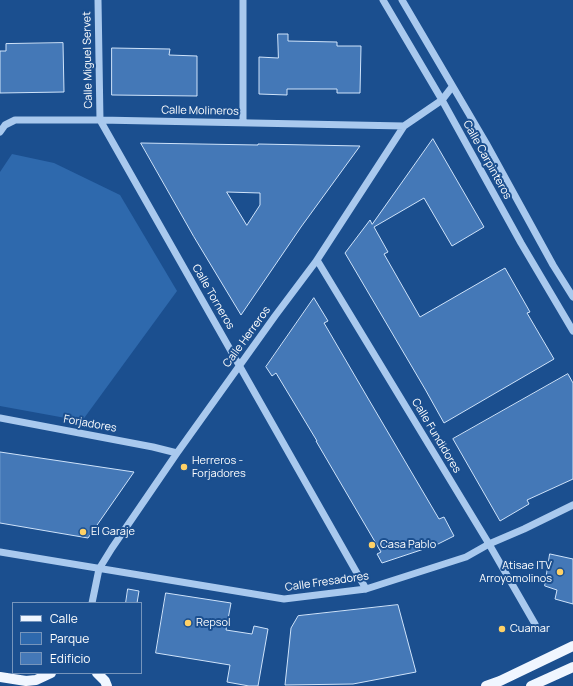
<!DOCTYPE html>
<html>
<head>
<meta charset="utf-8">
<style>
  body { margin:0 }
  #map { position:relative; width:573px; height:686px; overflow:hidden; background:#1b4f8f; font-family:Manrope,sans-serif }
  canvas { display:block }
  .legend { position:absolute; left:12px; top:602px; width:130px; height:72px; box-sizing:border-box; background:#1b4f8f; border:1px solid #7695bc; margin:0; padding:5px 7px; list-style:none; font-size:12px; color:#fff }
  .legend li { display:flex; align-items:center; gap:8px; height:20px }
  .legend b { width:20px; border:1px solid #7695bc }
</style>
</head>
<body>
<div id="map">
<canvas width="573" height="686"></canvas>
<ul class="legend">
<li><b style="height:5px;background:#f0f6ff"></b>Calle</li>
<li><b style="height:11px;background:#2e69ad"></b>Parque</li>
<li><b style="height:11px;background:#4478b7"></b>Edificio</li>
</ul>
</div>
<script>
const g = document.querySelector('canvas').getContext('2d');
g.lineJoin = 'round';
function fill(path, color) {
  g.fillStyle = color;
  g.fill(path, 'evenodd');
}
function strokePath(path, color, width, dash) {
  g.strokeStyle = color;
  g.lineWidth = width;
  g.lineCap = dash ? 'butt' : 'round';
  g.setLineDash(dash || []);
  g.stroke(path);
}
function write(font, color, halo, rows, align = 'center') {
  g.font = font + ' Manrope,sans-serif';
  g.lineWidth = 4;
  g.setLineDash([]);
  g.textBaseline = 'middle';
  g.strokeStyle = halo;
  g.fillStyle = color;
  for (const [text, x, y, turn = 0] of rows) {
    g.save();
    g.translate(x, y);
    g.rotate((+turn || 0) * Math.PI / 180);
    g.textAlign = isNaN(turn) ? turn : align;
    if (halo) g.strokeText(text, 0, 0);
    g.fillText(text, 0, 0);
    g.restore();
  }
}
fill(new Path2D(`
  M 12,154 L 54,163 L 120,195 L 177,291 L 82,421 L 0,406 L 0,172 Z`), '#2e69ad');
const building = new Path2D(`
  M 278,34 L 288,34 L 288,41 L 337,42 L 337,46 L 361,46 L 360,93 L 337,93 L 337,89 L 287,89 L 287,95 L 259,94 L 259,57 L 278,58 Z
  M 63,43 L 64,92 L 0,93 L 0,51 L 6,51 L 6,44 Z
  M 112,48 L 170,49 L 169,55 L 197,56 L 197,96 L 112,95 Z
  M 433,139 L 484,227 L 452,246 L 424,198 L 374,227 L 388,252 L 384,254 L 420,317 L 505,268 L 530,312 L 527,313 L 554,359 L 444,423 L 425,389 L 345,253 L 370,220 L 372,224 Z
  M 141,143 L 258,145 L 258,144 L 360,146 L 301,227 L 241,315 L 194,237 ZM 227,192 L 260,193 L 260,205 L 247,225 Z
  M 314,298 L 328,321 L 324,323 L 369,400 L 439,519 L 444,517 L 454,536 L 436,545 L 382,563 L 377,554 L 381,552 L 316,441 L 317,441 L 276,373 L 272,376 L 266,367 Z
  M 568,374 L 573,383 L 573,479 L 527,500 L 529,504 L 500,521 L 453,439 Z
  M 0,452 L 134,472 L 88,538 L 0,523 Z
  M 550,554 L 573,559 L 573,604 L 555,599 L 557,590 L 545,586 Z
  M 128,589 L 139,591 L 137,603 L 126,603 Z
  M 166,593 L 231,603 L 226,630 L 252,634 L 254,626 L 268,629 L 258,686 L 249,686 L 227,682 L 230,665 L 156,653 Z
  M 398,605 L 416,672 L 353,684 L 285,685 L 291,628 L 298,616 Z`);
fill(building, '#4478b7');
strokePath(building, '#cfe3fa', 1);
strokePath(new Path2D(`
  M 98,0 L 100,120 L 366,589
  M 383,0 L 442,100 L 521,243 L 573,331
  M 402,0 L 486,143 L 553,265 L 573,297
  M 243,123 L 243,0
  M 0,132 L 5,125 L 15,120 L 100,120 L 404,126
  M 317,260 L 489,544 L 535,624
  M 0,418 L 153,447 L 177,453
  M 0,552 L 284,599 L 366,589 L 466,557 L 489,544 L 524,529 L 573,505
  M 92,603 L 99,569 L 112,548 L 177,453 L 275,316 L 317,260 L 404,126 L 442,100 L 452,87`), '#a9c9ee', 7);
strokePath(new Path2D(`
  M 97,673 L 105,681 L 107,686
  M 0,677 L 26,681 L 36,680 L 51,673
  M 486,686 L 500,681 L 573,646
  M 531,686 L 573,667`), '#f0f6ff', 10);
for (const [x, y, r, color] of [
  [184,467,4,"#ffd166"],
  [83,532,4,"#ffd166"],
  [372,545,4,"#ffd166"],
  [560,572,4,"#ffd166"],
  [188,623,4,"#ffd166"],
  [502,629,4,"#ffd166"]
]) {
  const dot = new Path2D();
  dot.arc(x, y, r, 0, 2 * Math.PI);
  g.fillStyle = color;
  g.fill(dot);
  strokePath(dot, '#1b4f8f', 1.5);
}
write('11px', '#fff', '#1b4f8f', [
  ["Calle Miguel Servet",88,60,-91],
  ["Calle Molineros",200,111,1],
  ["Calle Carpìnteros",487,160,61],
  ["Calle Torneros",213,297,60],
  ["Calle Herreros",247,337,-54],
  ["Forjadores",90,424,10],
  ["Calle Fundidores",436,436,59],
  ["Calle Fresadores",327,582,-8]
]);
write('11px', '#fff', '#1b4f8f', [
  ["Herreros -",192,461],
  ["Forjadores",192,474],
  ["El Garaje",91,532],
  ["Casa Pablo",380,545],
  ["Atisae ITV",552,566,"right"],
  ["Arroyomolinos",552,579,"right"],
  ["Repsol",196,623],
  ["Cuamar",510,629]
], 'left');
</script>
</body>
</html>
